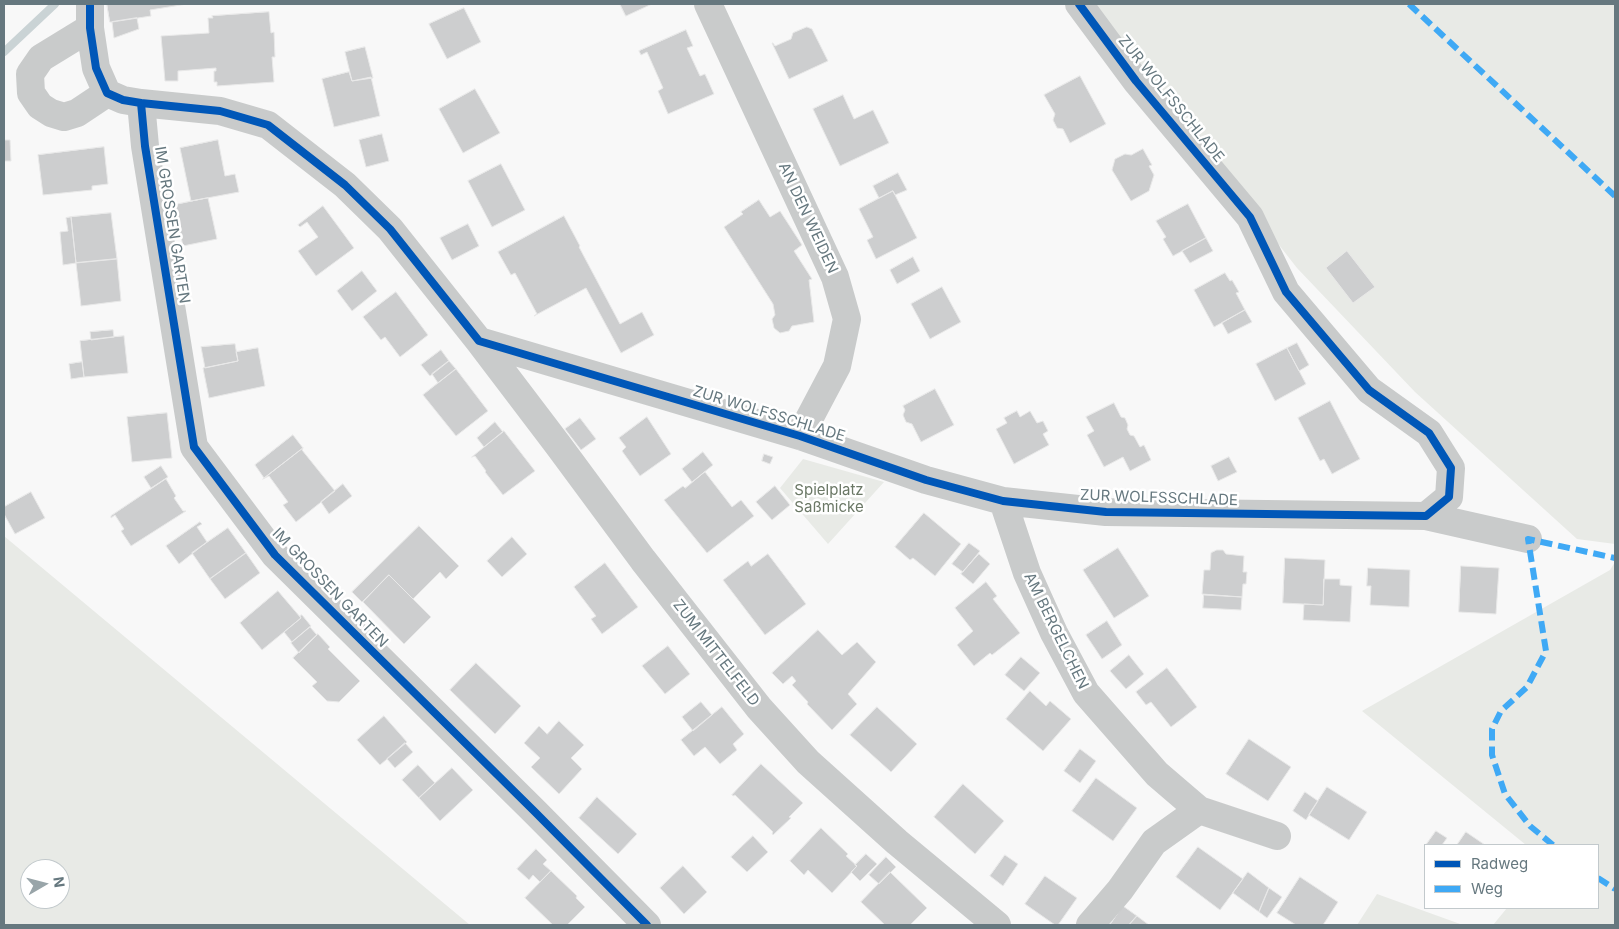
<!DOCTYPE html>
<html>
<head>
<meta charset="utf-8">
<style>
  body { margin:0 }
  #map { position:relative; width:1619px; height:929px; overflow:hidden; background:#f8f8f8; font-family:Inter,sans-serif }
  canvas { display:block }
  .frame { position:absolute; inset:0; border:5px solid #66787f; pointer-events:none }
  .legend { position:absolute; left:1424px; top:844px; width:175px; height:65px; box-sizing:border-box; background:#fff; border:1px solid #c2c9cc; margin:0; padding:6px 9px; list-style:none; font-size:15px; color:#66787f }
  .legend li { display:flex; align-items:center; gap:10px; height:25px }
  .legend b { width:25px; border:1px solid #c2c9cc }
  .north { position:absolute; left:20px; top:859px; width:50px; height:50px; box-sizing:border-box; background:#fff; border:1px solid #c2c9cc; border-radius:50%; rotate:82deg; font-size:14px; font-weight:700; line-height:20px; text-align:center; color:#66787f }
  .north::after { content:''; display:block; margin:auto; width:18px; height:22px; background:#99a5a9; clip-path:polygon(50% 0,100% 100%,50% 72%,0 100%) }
</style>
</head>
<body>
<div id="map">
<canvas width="1619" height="929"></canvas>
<div class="frame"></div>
<ul class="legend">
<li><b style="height:6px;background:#0057b8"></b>Radweg</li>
<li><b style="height:6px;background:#3fa9f5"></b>Weg</li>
</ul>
<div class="north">N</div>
</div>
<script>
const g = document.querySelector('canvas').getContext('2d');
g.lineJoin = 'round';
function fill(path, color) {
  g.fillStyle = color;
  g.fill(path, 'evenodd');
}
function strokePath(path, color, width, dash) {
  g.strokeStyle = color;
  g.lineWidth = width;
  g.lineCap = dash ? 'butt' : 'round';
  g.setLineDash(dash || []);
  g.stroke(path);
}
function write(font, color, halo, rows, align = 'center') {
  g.font = font + ' Inter,sans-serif';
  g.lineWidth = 5;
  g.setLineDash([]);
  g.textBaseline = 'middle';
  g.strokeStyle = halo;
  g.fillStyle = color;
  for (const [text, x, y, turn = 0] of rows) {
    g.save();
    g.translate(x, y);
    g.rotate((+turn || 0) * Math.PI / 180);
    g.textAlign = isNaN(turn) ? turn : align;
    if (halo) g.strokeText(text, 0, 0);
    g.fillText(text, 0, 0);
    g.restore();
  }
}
fill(new Path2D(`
  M 1091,4 L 1615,4 L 1615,544 L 1577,539 L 1415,392 L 1297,268 Z
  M 803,459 L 884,482 L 828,544 L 780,488 Z
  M 4,536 L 470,925 L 4,925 ZM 30,869 L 60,869 L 60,899 L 30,899 Z
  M 1615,562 L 1615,925 L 1493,925 L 1507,908 L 1598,908 L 1598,845 L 1526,845 L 1362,711 L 1610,570 Z
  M 1377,894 L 1463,925 L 1357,925 Z`), '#e8eae6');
strokePath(new Path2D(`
  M 4,52 L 55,4`), '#cad3d5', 8);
const building = new Path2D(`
  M 107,4 L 187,4 L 150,10 L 151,16 L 112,22 L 110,22 Z
  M 620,4 L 652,4 L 626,16 Z
  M 464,8 L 481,42 L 447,59 L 429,24 Z
  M 269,12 L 271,33 L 274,32 L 275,57 L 272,57 L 274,82 L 217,86 L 217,82 L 214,82 L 214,71 L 216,71 L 216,68 L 178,71 L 178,81 L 165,81 L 161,36 L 209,33 L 208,18 L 213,18 L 212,16 Z
  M 137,18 L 139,29 L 114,38 L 112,22 Z
  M 807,27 L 812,29 L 828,61 L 789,79 L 772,43 L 773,43 L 775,46 L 791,39 L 793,33 Z
  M 686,30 L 693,46 L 687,48 L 700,76 L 705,74 L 714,94 L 668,114 L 658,91 L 663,88 L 647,52 L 641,55 L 639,51 Z
  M 365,47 L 373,78 L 352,81 L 345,52 Z
  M 349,72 L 352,81 L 371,77 L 380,116 L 334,127 L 322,79 Z
  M 1080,76 L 1106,124 L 1070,143 L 1063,129 L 1057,128 L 1053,120 L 1055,114 L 1044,95 Z
  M 475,89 L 500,133 L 463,153 L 439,109 Z
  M 843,95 L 854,119 L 873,110 L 889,143 L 840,166 L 813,109 Z
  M 382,134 L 389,161 L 366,167 L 359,140 Z
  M 4,140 L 10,140 L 11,161 L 4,161 Z
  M 218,140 L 225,176 L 235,174 L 239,192 L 191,201 L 180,148 Z
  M 104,147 L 108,184 L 92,186 L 92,190 L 43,195 L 38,155 Z
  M 1143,149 L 1152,165 L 1149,166 L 1154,175 L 1149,191 L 1131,201 L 1112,170 L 1115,159 L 1125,154 L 1131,155 Z
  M 501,164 L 525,210 L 492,227 L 468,181 Z
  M 898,173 L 907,190 L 895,195 L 893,191 L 879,198 L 873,186 Z
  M 893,191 L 917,238 L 876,259 L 867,240 L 873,237 L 859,209 Z
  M 208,198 L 217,239 L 183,246 L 174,205 Z
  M 759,200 L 770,217 L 780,211 L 802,245 L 794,251 L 812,279 L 809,280 L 814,322 L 792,326 L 789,331 L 780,333 L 774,328 L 772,319 L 775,315 L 773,304 L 724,227 L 743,214 L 741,212 Z
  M 1188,204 L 1206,238 L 1173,256 L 1163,239 L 1166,237 L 1156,221 Z
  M 323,206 L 354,248 L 316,276 L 298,251 L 318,237 L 307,222 L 300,227 L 298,225 Z
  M 111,213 L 117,259 L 76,263 L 71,217 Z
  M 564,216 L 580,246 L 579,247 L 620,324 L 642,312 L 654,335 L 621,353 L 586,288 L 534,316 L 537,314 L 515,273 L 511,275 L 498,252 Z
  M 71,217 L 76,263 L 63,265 L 60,232 L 68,231 L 66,218 Z
  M 468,224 L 479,246 L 452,260 L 440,238 Z
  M 1206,238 L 1213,251 L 1190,263 L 1182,251 Z
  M 1347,251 L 1375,287 L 1353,303 L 1326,268 Z
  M 913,257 L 920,271 L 897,284 L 890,270 Z
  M 117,259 L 121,301 L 81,306 L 76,263 Z
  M 362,271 L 377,291 L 352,311 L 337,291 Z
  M 1225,273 L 1230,281 L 1232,280 L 1239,292 L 1236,293 L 1245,310 L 1214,327 L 1194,290 Z
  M 942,287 L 961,322 L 930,339 L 911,304 Z
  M 396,292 L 428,335 L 400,357 L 385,337 L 381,340 L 363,317 Z
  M 1245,310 L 1252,322 L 1228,334 L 1222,323 Z
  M 113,330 L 114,337 L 91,340 L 90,332 Z
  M 124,336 L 128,373 L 84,377 L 80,341 Z
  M 1297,343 L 1309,365 L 1299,371 L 1287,348 Z
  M 235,344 L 238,361 L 205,368 L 201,347 Z
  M 258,348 L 265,386 L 209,398 L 203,368 L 238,361 L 236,352 Z
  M 1287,348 L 1306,384 L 1275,401 L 1256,364 Z
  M 441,350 L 449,361 L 430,376 L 421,365 Z
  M 449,361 L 456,369 L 438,383 L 432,374 Z
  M 82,362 L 84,377 L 71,379 L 69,364 Z
  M 456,369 L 488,411 L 456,436 L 423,395 Z
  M 935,389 L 954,425 L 921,442 L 912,424 L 906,422 L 903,415 L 905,410 L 903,406 Z
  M 1330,401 L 1360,459 L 1332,474 L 1324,459 L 1320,461 L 1298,418 Z
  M 1114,403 L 1121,417 L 1125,418 L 1128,425 L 1127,429 L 1130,435 L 1134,436 L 1140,447 L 1144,445 L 1151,460 L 1130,471 L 1123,457 L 1104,467 L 1087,435 L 1094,431 L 1086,417 Z
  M 1017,411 L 1020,417 L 1030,411 L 1037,423 L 1043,421 L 1048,431 L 1043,434 L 1049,445 L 1014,464 L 996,429 L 1007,423 L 1004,418 Z
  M 167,413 L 172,458 L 132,462 L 127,417 Z
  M 647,417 L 671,454 L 640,476 L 622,451 L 626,447 L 619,438 Z
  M 580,418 L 596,439 L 581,450 L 565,429 Z
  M 495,422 L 503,432 L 484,447 L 477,438 Z
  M 504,431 L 535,471 L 503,495 L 485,472 L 486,471 L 475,456 L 472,457 Z
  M 293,435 L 303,448 L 264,478 L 255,465 Z
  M 303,448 L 302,450 L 335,491 L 296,522 L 283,505 L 288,502 L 269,476 L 263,479 Z
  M 703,452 L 713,465 L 692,482 L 682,469 Z
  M 764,454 L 773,457 L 770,464 L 762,461 Z
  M 1229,457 L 1237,472 L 1218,481 L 1211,466 Z
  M 161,466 L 168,477 L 151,488 L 144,477 Z
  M 705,472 L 732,507 L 741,500 L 754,516 L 707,553 L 664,500 L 683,486 L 685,488 Z
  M 166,479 L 176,496 L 174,498 L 183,511 L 186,511 L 131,546 L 121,531 L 124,529 L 115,515 L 111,518 L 111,516 Z
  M 343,484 L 352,496 L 329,514 L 321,502 Z
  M 775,486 L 790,505 L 772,520 L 756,502 Z
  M 31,492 L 45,518 L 15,534 L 4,514 L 4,507 Z
  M 924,513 L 961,544 L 935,576 L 913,558 L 910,560 L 895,547 Z
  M 200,522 L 202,524 L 197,527 L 207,542 L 179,564 L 166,546 Z
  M 419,526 L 459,566 L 446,579 L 440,572 L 413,599 L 389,575 L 362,602 L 352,592 Z
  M 228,528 L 246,553 L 210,579 L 192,553 Z
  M 512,537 L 527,554 L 502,577 L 487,561 Z
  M 969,543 L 980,551 L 963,572 L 952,564 Z
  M 1118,548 L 1149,596 L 1114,618 L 1083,570 Z
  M 1217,550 L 1223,550 L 1226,554 L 1244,556 L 1243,572 L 1247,572 L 1246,584 L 1243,584 L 1242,597 L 1202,594 L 1204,570 L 1210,570 L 1211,553 Z
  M 246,553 L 260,573 L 225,599 L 210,579 Z
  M 768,554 L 806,604 L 765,635 L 723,580 L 748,561 L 751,566 Z
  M 979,554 L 990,564 L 973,584 L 961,574 Z
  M 1285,558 L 1325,560 L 1323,605 L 1283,603 Z
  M 605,563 L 638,607 L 602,634 L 591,619 L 596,616 L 574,587 Z
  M 1461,566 L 1499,568 L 1496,614 L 1459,612 Z
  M 1368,568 L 1410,570 L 1409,607 L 1370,605 L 1371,586 L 1367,586 Z
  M 389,575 L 431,617 L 404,644 L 363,602 Z
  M 1324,579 L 1340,579 L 1340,585 L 1352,586 L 1350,622 L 1303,620 L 1304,604 L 1323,605 Z
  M 986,582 L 997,596 L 993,599 L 1020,633 L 992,655 L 990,653 L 974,666 L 957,645 L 973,631 L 955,608 Z
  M 278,591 L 301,618 L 262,650 L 240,623 Z
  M 1204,595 L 1242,597 L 1241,610 L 1203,608 Z
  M 302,615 L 311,626 L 292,642 L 284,632 L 301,618 L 300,616 Z
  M 1107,621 L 1122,645 L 1102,659 L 1086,635 Z
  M 310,627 L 317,635 L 299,653 L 291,643 Z
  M 818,630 L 842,655 L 857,642 L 876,662 L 848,694 L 857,704 L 832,730 L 807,704 L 808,702 L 792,685 L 796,681 L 792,676 L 783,684 L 772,673 Z
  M 318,634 L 330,647 L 328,649 L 360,681 L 339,702 L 327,701 L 312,686 L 317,682 L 293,658 Z
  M 668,646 L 690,674 L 665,694 L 642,666 Z
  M 1129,655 L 1144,674 L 1126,689 L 1110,671 Z
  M 1021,657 L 1040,673 L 1024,691 L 1005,675 Z
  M 476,663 L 521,706 L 495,734 L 450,690 Z
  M 1167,668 L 1197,707 L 1171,727 L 1151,702 L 1146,705 L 1136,692 Z
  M 1030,691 L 1046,706 L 1050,701 L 1071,719 L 1043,751 L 1006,719 Z
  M 701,702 L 712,715 L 693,731 L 682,717 Z
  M 722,707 L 744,734 L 733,744 L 737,750 L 720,764 L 705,747 L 694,756 L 681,740 Z
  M 877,707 L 917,744 L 891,772 L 850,735 Z
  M 384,716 L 407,742 L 380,765 L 357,740 Z
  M 559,721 L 584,745 L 571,758 L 582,769 L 559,794 L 531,767 L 540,758 L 524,743 L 539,726 L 547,734 Z
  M 1249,739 L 1291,767 L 1268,801 L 1226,774 Z
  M 405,743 L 413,752 L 395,768 L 387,759 Z
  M 1080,749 L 1096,761 L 1080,783 L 1064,771 Z
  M 761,764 L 803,803 L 789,817 L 791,818 L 773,835 L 772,833 L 773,832 L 735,795 L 733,796 L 732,795 Z
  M 418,765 L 435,783 L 419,798 L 402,780 Z
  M 452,768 L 473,790 L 440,821 L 419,798 Z
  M 1096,778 L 1137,808 L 1113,841 L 1072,811 Z
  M 963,784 L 1004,821 L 975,854 L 934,817 Z
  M 1327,787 L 1367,812 L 1349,840 L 1309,815 Z
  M 1305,792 L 1318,801 L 1306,820 L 1293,811 Z
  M 597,797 L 637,834 L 618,854 L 579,818 Z
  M 821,828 L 848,854 L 846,856 L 857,866 L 832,893 L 808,870 L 804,875 L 790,861 Z
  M 1436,831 L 1447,838 L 1442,845 L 1426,845 Z
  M 1466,832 L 1485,845 L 1457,845 Z
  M 753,836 L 768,852 L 747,872 L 731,857 Z
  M 1198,847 L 1243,879 L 1220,910 L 1176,877 Z
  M 536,849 L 547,860 L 543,864 L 551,871 L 540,882 L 533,875 L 529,880 L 517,869 Z
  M 866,854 L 877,864 L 860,881 L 851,872 L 857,866 L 855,865 Z
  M 1005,855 L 1018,864 L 1003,886 L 990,876 Z
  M 886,857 L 896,867 L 879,884 L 869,875 Z
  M 683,866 L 707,892 L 684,914 L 660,888 Z
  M 551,871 L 577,896 L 576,898 L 585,907 L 567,925 L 553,925 L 525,898 Z
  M 890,872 L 927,908 L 910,925 L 885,925 L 861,902 Z
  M 1248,872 L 1269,888 L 1259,912 L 1233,893 Z
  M 1045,876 L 1077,898 L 1058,925 L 1055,925 L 1025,904 Z
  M 1300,877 L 1338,902 L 1323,925 L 1296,925 L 1277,913 Z
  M 1269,888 L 1282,897 L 1267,918 L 1259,912 Z
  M 1123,906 L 1137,916 L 1129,925 L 1110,925 Z
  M 1137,916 L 1149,925 L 1129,925 Z`);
fill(building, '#cdcecf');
strokePath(building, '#e8e8e8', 1);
strokePath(new Path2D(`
  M 90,4 L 90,28 L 96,68 L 107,93 L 123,100 L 141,103 L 145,146 L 194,447 L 275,555 L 535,812 L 647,925
  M 708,4 L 835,277 L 847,319 L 837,366 L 800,436
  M 90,28 L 41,58 L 30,74 L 31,93 L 40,106 L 51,113 L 64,117 L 77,113 L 107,93
  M 141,103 L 220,111 L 268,125 L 345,185 L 390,229 L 479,341 L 800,436 L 926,480 L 1003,501 L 1106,512 L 1426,516 L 1449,497 L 1451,468 L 1429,433 L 1369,390 L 1286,292 L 1250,217 L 1136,81 L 1079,4
  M 479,341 L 558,445 L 643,560 L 759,708 L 808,762 L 897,842 L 997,925
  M 1003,501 L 1027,573 L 1054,633 L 1086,693 L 1157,774 L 1199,810 L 1277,836
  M 1426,516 L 1528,539
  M 1090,925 L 1120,890 L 1154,842 L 1199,810`), '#c9cbcb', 28);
strokePath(new Path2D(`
  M 1409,4 L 1615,196
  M 1553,845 L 1530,826 L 1505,794 L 1492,755 L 1492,729 L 1501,711 L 1527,687 L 1546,651 L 1528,539 L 1615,558
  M 1598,878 L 1615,889`), '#3fa9f5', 6, [12, 6]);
strokePath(new Path2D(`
  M 90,4 L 90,28 L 96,68 L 107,93 L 123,100 L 141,103 L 145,146 L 194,447 L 275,555 L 535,812 L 647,925
  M 141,103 L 220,111 L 268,125 L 345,185 L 390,229 L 479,341 L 800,436 L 926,480 L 1003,501 L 1106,512 L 1426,516 L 1449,497 L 1451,468 L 1429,433 L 1369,390 L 1286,292 L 1250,217 L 1136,81 L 1079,4`), '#0057b8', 8);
write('15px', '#66787f', '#fff', [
  ["ZUR WOLFSSCHLADE",1171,99,51],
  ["AN DEN WEIDEN",808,218,65],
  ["IM GROSSEN GARTEN",172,225,81],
  ["ZUR WOLFSSCHLADE",769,414,17],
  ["ZUR WOLFSSCHLADE",1159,498,2],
  ["IM GROSSEN GARTEN",330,588,46],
  ["AM BERGELCHEN",1056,631,64],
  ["ZUM MITTELFELD",716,653,52]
]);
write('15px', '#6b7866', '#fff', [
  ["Spielplatz",829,490],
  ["Saßmicke",829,507]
]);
</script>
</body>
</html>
